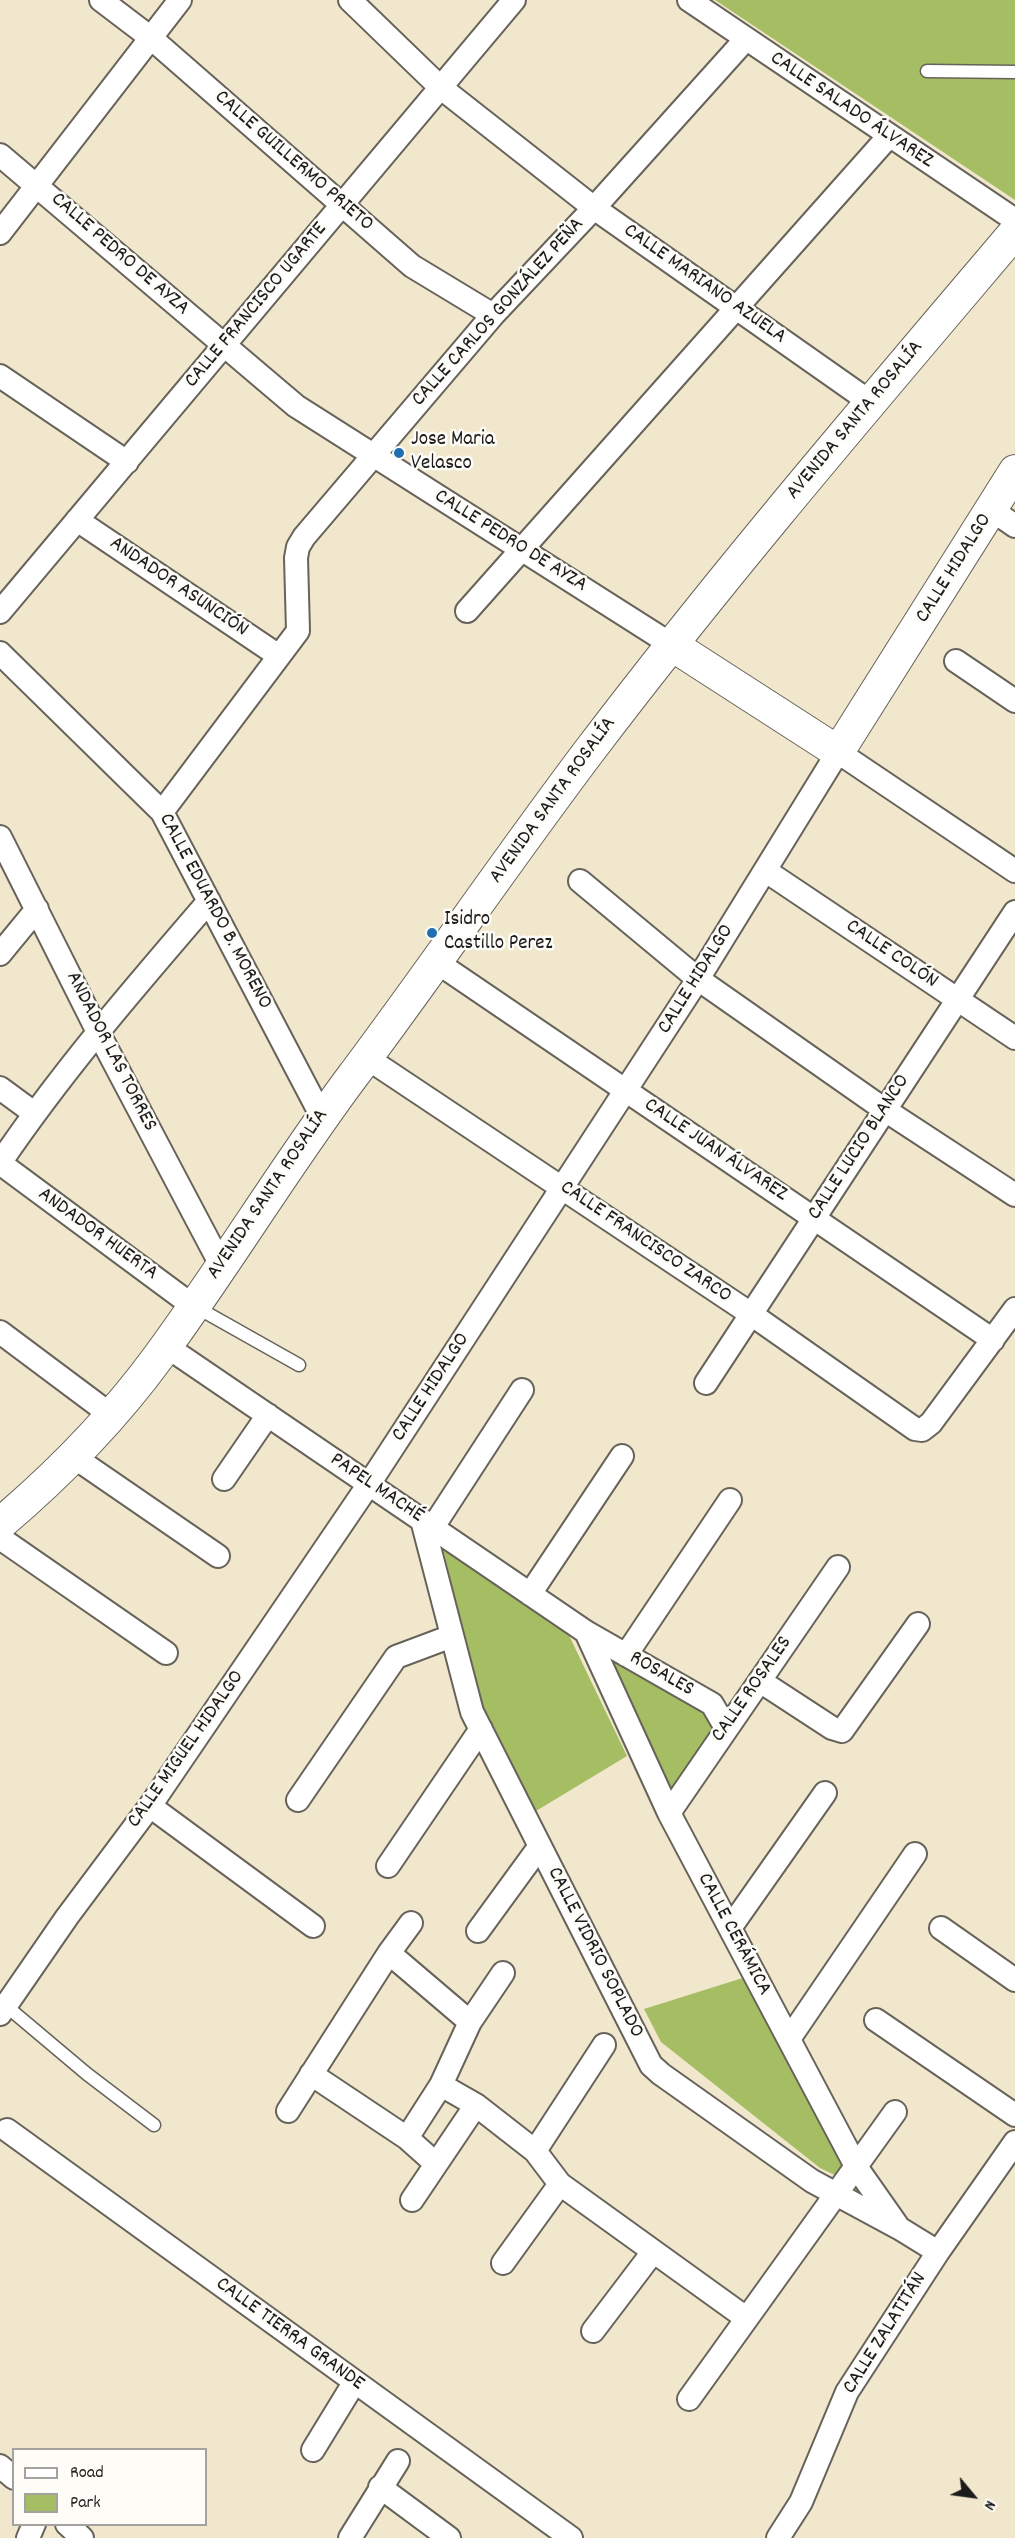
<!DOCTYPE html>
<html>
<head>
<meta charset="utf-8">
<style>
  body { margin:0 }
  #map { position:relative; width:1015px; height:2538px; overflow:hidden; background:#f1e7cd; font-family:Dekko,sans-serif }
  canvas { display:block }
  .legend { position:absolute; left:12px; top:2448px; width:195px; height:78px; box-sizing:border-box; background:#fdfcf7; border:2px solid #a3a29f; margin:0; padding:8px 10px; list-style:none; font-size:18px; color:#1c1c1c }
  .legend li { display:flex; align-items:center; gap:12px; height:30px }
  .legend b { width:30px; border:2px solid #a3a29f }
  .north { position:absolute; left:943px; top:2466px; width:60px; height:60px; -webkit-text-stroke:4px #fdfcf7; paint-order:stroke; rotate:119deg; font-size:16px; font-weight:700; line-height:24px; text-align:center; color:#1c1c1c }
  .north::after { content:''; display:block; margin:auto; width:21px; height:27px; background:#1c1c1c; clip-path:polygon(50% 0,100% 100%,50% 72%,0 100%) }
</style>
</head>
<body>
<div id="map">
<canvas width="1015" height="2538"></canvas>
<ul class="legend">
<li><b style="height:8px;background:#fff"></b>Road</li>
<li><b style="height:16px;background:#a5be64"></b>Park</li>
</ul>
<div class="north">N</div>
</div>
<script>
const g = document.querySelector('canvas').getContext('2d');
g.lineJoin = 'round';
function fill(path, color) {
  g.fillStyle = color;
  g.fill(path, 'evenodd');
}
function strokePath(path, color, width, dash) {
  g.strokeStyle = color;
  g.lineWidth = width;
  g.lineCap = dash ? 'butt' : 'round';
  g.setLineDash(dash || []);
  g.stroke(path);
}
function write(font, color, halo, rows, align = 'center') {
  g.font = font + ' Dekko,sans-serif';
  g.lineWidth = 5;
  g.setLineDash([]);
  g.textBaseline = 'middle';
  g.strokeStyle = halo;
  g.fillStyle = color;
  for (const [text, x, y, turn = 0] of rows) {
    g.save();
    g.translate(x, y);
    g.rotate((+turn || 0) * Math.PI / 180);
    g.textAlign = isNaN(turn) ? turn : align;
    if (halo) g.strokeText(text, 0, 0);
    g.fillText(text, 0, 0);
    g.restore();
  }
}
fill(new Path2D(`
  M 715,0 L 1015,0 L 1015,200 Z
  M 442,1544 L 564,1625 L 627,1756 L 531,1814 L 483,1716 Z
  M 599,1644 L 711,1706 L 723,1729 L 674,1795 Z
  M 749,1976 L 848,2160 L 839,2177 L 820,2168 L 661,2042 L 644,2009 Z`), '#a5be64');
const lane = new Path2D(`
  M 927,71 L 1015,72
  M 196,1307 L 299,1365
  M 5,2005 L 87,2074 L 154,2125`);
const street = new Path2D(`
  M 101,0 L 151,38 L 412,266 L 493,315
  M 350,0 L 440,87 L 594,208 L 870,402
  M 689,0 L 1015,220
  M 0,155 L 296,406 L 672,645
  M 0,233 L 180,0
  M 0,376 L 127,462
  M 992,510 L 1015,526
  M 77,520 L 279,656
  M 467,611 L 889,136
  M 0,612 L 514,0
  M 0,653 L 162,812 L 322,1117
  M 956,661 L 1015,701
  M 162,812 L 298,631 L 296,558 L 298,547 L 304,537 L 493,315 L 594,208 L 745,40
  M 0,837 L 98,1032 L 221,1265
  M 766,871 L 1015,1038
  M 580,881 L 698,979 L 885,1110 L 1015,1195
  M 0,954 L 37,909
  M 438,963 L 993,1340
  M 367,1058 L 751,1314 L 915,1429 L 922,1430 L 931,1423 L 1015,1309
  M 0,1088 L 34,1113
  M 193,1306 L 0,1163 C 63,1070 136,986 209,901
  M 0,1332 L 111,1415
  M 166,1346 L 586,1632 L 712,1704 L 726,1728
  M 706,1383 L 1015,912
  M 74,1457 L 218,1556
  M 224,1479 L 268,1415
  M 422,1520 L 472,1712 L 651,2065 L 661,2074 L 812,2181 L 899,2228 L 938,2252
  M 433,1527 L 522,1390
  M 0,1538 L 166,1653
  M 530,1594 L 622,1456
  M 586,1632 L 669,1813 L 857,2168 L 897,2225
  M 626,1655 L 730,1500
  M 760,1681 L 832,1728 L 842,1731 L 918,1624
  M 298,1800 L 396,1657 L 452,1636
  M 150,1806 L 313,1926
  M 669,1813 L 838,1567
  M 388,1866 L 481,1729
  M 730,1928 L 825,1793
  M 941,1928 L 1015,1980
  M 478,1931 L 540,1846
  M 389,1953 L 470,2022
  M 0,2014 L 67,1917 L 150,1806 L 369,1484 L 698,979 L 838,752 L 1015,871
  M 876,2020 L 1015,2115
  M 789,2039 L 915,1854
  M 311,2074 L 407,2138 L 435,2163
  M 441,2085 L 476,2105 L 535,2151 L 560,2184 L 746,2318
  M 288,2111 L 389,1953 L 411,1923
  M 7,2130 L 571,2538
  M 407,2138 L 441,2085 L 470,2022 L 503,1973
  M 535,2151 L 604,2045
  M 412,2200 L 476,2105
  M 503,2263 L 560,2184
  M 593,2331 L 653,2252
  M 689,2399 L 895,2112
  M 313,2450 L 354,2383
  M 0,2466 L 14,2478
  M 380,2487 L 449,2538
  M 67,2524 L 82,2538
  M 28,2538 L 34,2524
  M 350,2538 L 398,2461
  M 778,2538 L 801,2502 L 847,2392 L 938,2252 L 1015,2142`);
const secondary = new Path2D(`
  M 672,645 L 838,752 L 1015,471
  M 0,1524 C 59,1474 113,1419 159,1356 C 226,1265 284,1168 352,1077 C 433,969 509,857 590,750 C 725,572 871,402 1015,232`);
strokePath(lane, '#67635a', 15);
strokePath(street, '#67635a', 26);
strokePath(secondary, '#67635a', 34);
strokePath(lane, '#fff', 12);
strokePath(street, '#fff', 22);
strokePath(secondary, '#fff', 32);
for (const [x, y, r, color] of [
  [399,453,6,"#1f6fb2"],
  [432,933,6,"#1f6fb2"]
]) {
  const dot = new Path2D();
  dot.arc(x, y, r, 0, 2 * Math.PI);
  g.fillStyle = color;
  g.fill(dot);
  strokePath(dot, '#fdfcf7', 2);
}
write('21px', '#1c1c1c', '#fdfcf7', [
  ["CALLE SALADO ÁLVAREZ",851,111,34],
  ["CALLE GUILLERMO PRIETO",293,162,41],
  ["CALLE PEDRO DE AYZA",119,255,41],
  ["CALLE MARIANO AZUELA",704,285,35],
  ["CALLE FRANCISCO UGARTE",257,306,-50],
  ["CALLE CARLOS GONZÁLEZ PEÑA",499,313,-48],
  ["AVENIDA SANTA ROSALÍA",856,421,-50],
  ["CALLE PEDRO DE AYZA",510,542,32],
  ["CALLE HIDALGO",955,569,-58],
  ["ANDADOR ASUNCIÓN",178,588,34],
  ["AVENIDA SANTA ROSALÍA",554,801,-54],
  ["CALLE EDUARDO B. MORENO",214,912,62],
  ["CALLE COLÓN",891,955,34],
  ["CALLE HIDALGO",697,980,-58],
  ["ANDADOR LAS TORRES",110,1052,63],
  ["CALLE LUCIO BLANCO",860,1148,-57],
  ["CALLE JUAN ÁLVAREZ",715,1151,34],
  ["AVENIDA SANTA ROSALÍA",269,1195,-56],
  ["ANDADOR HUERTA",97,1235,36],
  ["CALLE FRANCISCO ZARCO",645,1243,34],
  ["CALLE HIDALGO",432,1388,-57],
  ["PAPEL MACHÉ",376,1489,34],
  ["ROSALES",661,1675,30],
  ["CALLE ROSALES",753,1690,-55],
  ["CALLE MIGUEL HIDALGO",187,1750,-55],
  ["CALLE CERÁMICA",733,1935,62],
  ["CALLE VIDRIO SOPLADO",594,1953,63],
  ["CALLE ZALATITÁN",886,2334,-58],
  ["CALLE TIERRA GRANDE",289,2335,36]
]);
write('21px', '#1c1c1c', '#fdfcf7', [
  ["Jose Maria",411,441],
  ["Velasco",411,465],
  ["Isidro",444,921],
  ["Castillo Perez",444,945]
], 'left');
</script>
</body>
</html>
